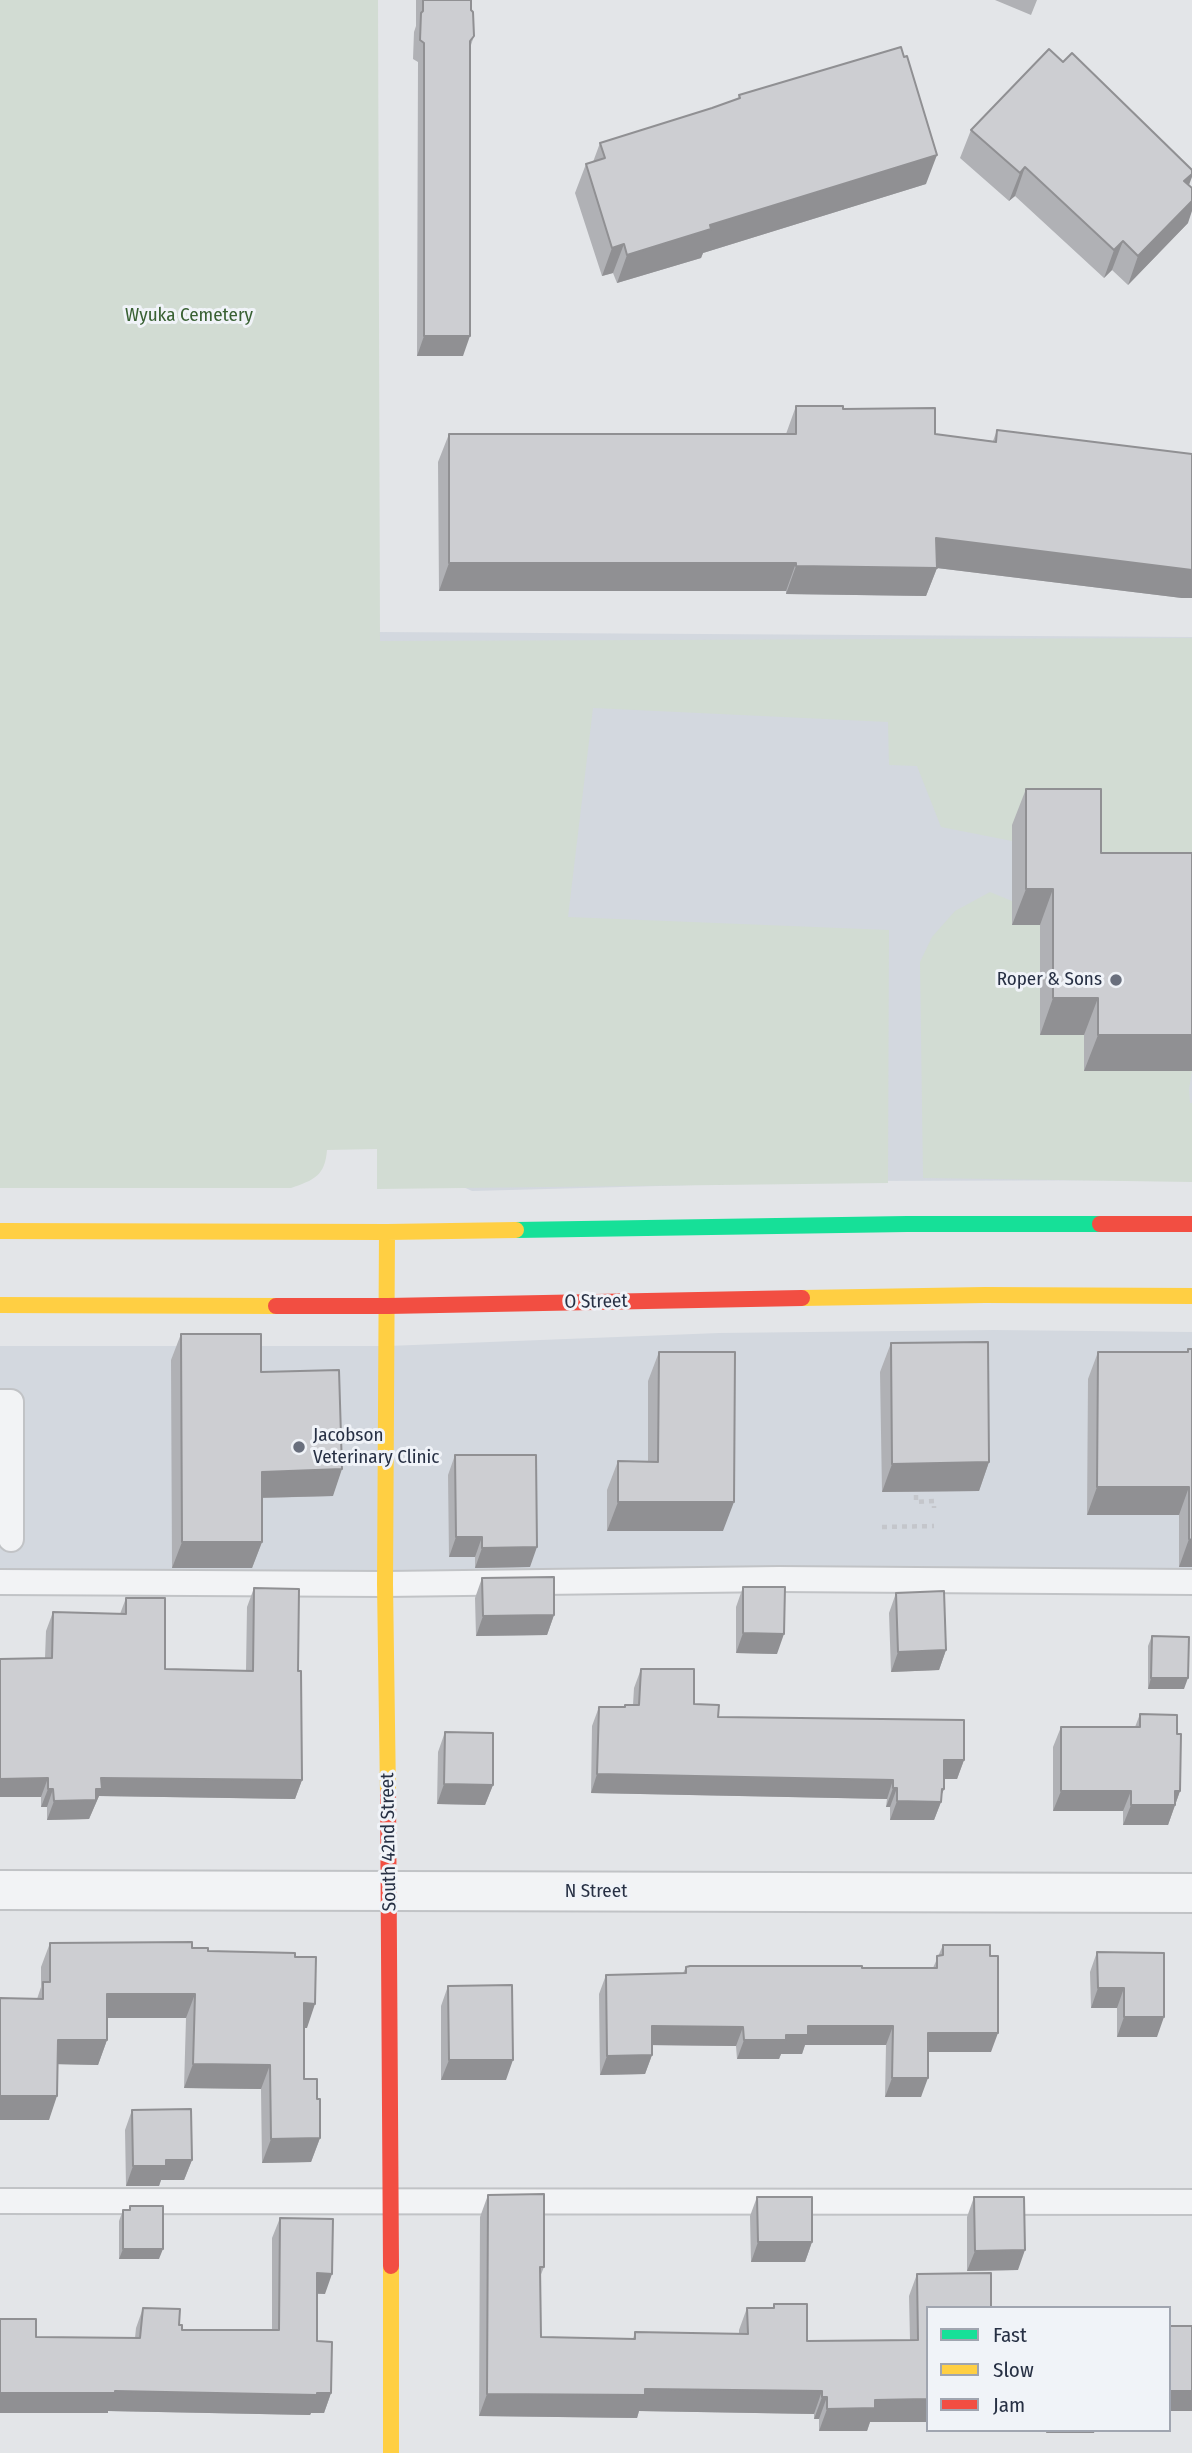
<!DOCTYPE html>
<html>
<head>
<meta charset="utf-8">
<style>
  body { margin:0 }
  #map { position:relative; width:1192px; height:2453px; overflow:hidden; background:#e3e5e8; font-family:"Fira Sans Condensed",sans-serif }
  canvas { display:block }
  .legend { position:absolute; left:926px; top:2306px; width:245px; height:126px; box-sizing:border-box; background:#f0f3f8; border:2px solid #a0a5b0; margin:0; padding:9px 12px; list-style:none; font-size:21px; color:#273044 }
  .legend li { display:flex; align-items:center; gap:14px; height:35px }
  .legend b { width:35px; border:2px solid #a0a5b0 }
</style>
</head>
<body>
<div id="map">
<canvas width="1192" height="2453"></canvas>
<ul class="legend">
<li><b style="height:9px;background:#16e098"></b>Fast</li>
<li><b style="height:9px;background:#ffcf43"></b>Slow</li>
<li><b style="height:9px;background:#f24e42"></b>Jam</li>
</ul>
</div>
<script>
const g = document.querySelector('canvas').getContext('2d');
g.lineJoin = 'round';
function fill(path, color) {
  g.fillStyle = color;
  g.fill(path, 'evenodd');
}
function strokePath(path, color, width, dash) {
  g.strokeStyle = color;
  g.lineWidth = width;
  g.lineCap = dash ? 'butt' : 'round';
  g.setLineDash(dash || []);
  g.stroke(path);
}
function write(font, color, halo, rows, align = 'center') {
  g.font = font + ' "Fira Sans Condensed",sans-serif';
  g.lineWidth = 6;
  g.setLineDash([]);
  g.textBaseline = 'middle';
  g.strokeStyle = halo;
  g.fillStyle = color;
  for (const [text, x, y, turn = 0] of rows) {
    g.save();
    g.translate(x, y);
    g.rotate((+turn || 0) * Math.PI / 180);
    g.textAlign = isNaN(turn) ? turn : align;
    if (halo) g.strokeText(text, 0, 0);
    g.fillText(text, 0, 0);
    g.restore();
  }
}
fill(new Path2D(`
  M 379,632 L 1192,637 L 1192,1180 L 845,1181 L 472,1191 L 381,1149 Z
  M 993,1330 L 1192,1332 L 1192,1582 L 0,1582 L 0,1346 L 388,1346 L 719,1333 Z`), '#d3d8df');
fill(new Path2D(`
  M 0,0 L 378,0 L 380,641 L 1192,638 L 1192,892 L 1012,841 L 941,827 L 917,766 L 889,765 L 888,722 L 593,708 L 568,917 L 889,930 L 888,1183 L 377,1189 L 377,1149 L 327,1150 C 325,1176 314,1180 291,1188 L 0,1188 Z
  M 990,892 L 1012,901 L 1040,925 L 1040,1035 L 1084,1035 L 1085,1071 L 1192,1071 L 1189,1089 L 1190,1103 L 1192,1103 L 1192,1182 L 923,1178 L 920,962 L 932,937 L 955,911 Z`), '#d2dcd3');
const lane = new Path2D(`
  M 0,1402 L 11,1402 L 11,1539
  M 0,1582 L 385,1584 L 779,1579 L 1192,1582
  M 0,2201 L 1192,2202`);
const street = new Path2D(`
  M 0,1890 L 1192,1893`);
strokePath(lane, '#c1c3c6', 28);
strokePath(street, '#c1c3c6', 42);
strokePath(new Path2D(`
  M 916,1495 L 916,1502 L 934,1501 L 934,1508
  M 882,1527 L 934,1526`), '#c4c6cb', 4.5, [5, 5]);
strokePath(lane, '#f2f3f5', 24);
strokePath(street, '#f2f3f5', 38);
strokePath(new Path2D(`
  M 516,1230 L 907,1224 L 1100,1224`), '#16e098', 16);
strokePath(new Path2D(`
  M 0,1231 L 387,1232 L 516,1230
  M 387,1232 L 385,1584 L 388,1793
  M 802,1298 L 985,1295 L 1192,1296
  M 0,1305 L 276,1306
  M 391,2266 L 391,2453`), '#ffcf43', 16);
strokePath(new Path2D(`
  M 1100,1224 L 1192,1224
  M 276,1306 L 388,1306 L 802,1298
  M 388,1793 L 391,2266`), '#f24e42', 16);
fill(new Path2D(`
  M 416,0 L 471,0 L 471,10 L 474,36 L 470,48 L 463,356 L 417,356 L 418,62 L 413,59 L 414,32 L 416,26 Z
  M 995,0 L 1037,0 L 1031,15 Z
  M 739,95 L 926,184 L 703,253 L 701,258 L 617,283 L 613,273 L 602,276 L 575,193 L 586,164 L 593,162 L 600,143 L 712,108 L 738,99 Z
  M 971,130 L 1189,185 L 1188,223 L 1128,285 L 1112,270 L 1104,278 L 1015,196 L 1009,201 L 960,158 Z
  M 796,406 L 843,409 L 935,434 L 993,441 L 997,430 L 1192,454 L 1192,598 L 1182,598 L 937,568 L 926,596 L 786,594 L 786,591 L 439,591 L 438,462 L 449,434 L 786,434 Z
  M 1026,789 L 1101,853 L 1192,1071 L 1084,1071 L 1084,1035 L 1040,1035 L 1040,925 L 1012,925 L 1012,825 Z
  M 181,1334 L 261,1372 L 333,1496 L 262,1498 L 262,1542 L 252,1568 L 172,1568 L 171,1360 Z
  M 891,1343 L 989,1462 L 979,1491 L 882,1492 L 880,1372 Z
  M 1188,1349 L 1192,1567 L 1179,1567 L 1179,1515 L 1087,1515 L 1088,1379 L 1098,1352 L 1187,1352 Z
  M 659,1352 L 723,1531 L 607,1531 L 607,1490 L 618,1461 L 648,1461 L 648,1381 Z
  M 455,1455 L 530,1567 L 475,1568 L 475,1557 L 449,1557 L 448,1475 Z
  M 482,1578 L 554,1615 L 547,1635 L 476,1636 L 475,1598 Z
  M 743,1587 L 777,1654 L 736,1653 L 736,1607 Z
  M 254,1588 L 298,1671 L 302,1780 L 295,1799 L 99,1796 L 89,1819 L 47,1820 L 47,1807 L 41,1807 L 41,1797 L 0,1797 L 0,1659 L 45,1658 L 46,1631 L 53,1612 L 120,1614 L 126,1598 L 165,1669 L 246,1671 L 247,1607 Z
  M 896,1593 L 946,1650 L 939,1670 L 891,1672 L 889,1613 Z
  M 1152,1636 L 1184,1689 L 1148,1689 L 1148,1646 Z
  M 641,1669 L 694,1704 L 718,1717 L 964,1760 L 957,1779 L 944,1779 L 944,1789 L 941,1795 L 941,1802 L 934,1820 L 890,1820 L 890,1807 L 886,1807 L 887,1799 L 591,1793 L 592,1726 L 599,1707 L 624,1707 L 625,1705 L 633,1705 L 634,1688 Z
  M 1140,1714 L 1177,1734 L 1180,1791 L 1168,1825 L 1123,1825 L 1123,1811 L 1053,1811 L 1053,1747 L 1061,1727 L 1135,1727 Z
  M 445,1732 L 493,1785 L 485,1805 L 437,1804 L 438,1752 Z
  M 50,1943 L 192,1948 L 208,1951 L 295,1957 L 307,2028 L 304,2028 L 304,2079 L 317,2099 L 320,2138 L 311,2162 L 262,2163 L 261,2089 L 184,2088 L 186,2018 L 107,2018 L 107,2040 L 98,2065 L 58,2064 L 49,2120 L 37,1999 L 41,1987 L 41,1967 Z
  M 943,1945 L 991,2052 L 928,2052 L 921,2097 L 885,2097 L 886,2045 L 805,2045 L 802,2054 L 781,2054 L 779,2059 L 737,2059 L 736,2046 L 652,2045 L 652,2055 L 645,2074 L 600,2075 L 599,1994 L 606,1975 L 683,1973 L 686,1967 L 933,1968 Z
  M 1097,1952 L 1157,2037 L 1117,2037 L 1117,2008 L 1091,2008 L 1090,1972 Z
  M 448,1986 L 506,2080 L 441,2080 L 441,2006 Z
  M 132,2110 L 192,2160 L 184,2180 L 161,2180 L 159,2186 L 126,2186 L 125,2130 Z
  M 488,2195 L 544,2267 L 540,2277 L 541,2337 L 633,2339 L 635,2332 L 739,2334 L 739,2330 L 747,2308 L 773,2308 L 774,2304 L 807,2341 L 910,2340 L 909,2296 L 917,2274 L 928,2308 L 928,2422 L 870,2422 L 867,2431 L 819,2431 L 819,2419 L 814,2419 L 814,2414 L 639,2411 L 637,2418 L 479,2416 L 480,2217 Z
  M 757,2197 L 812,2242 L 805,2262 L 751,2262 L 750,2216 Z
  M 974,2197 L 1018,2270 L 967,2271 L 967,2217 Z
  M 130,2206 L 159,2259 L 119,2259 L 119,2221 L 123,2210 L 129,2210 Z
  M 280,2218 L 325,2294 L 317,2294 L 317,2341 L 331,2393 L 324,2413 L 311,2413 L 310,2415 L 108,2411 L 108,2413 L 0,2413 L 36,2337 L 135,2338 L 136,2328 L 143,2308 L 179,2325 L 182,2330 L 272,2330 L 272,2238 Z
  M 1170,2326 L 1192,2411 L 1169,2411 L 1169,2329 Z`), '#b0b1b5');
fill(new Path2D(`
  M 937,155 L 926,184 L 703,253 L 701,258 L 617,283 L 627,255 L 710,225 Z
  M 1025,167 L 1015,196 L 1009,201 L 1020,173 Z
  M 1192,174 L 1192,177 L 1183,201 L 1184,181 Z
  M 1192,201 L 1192,211 L 1188,223 L 1128,285 L 1138,256 Z
  M 1123,241 L 1112,270 L 1104,278 L 1114,250 Z
  M 624,244 L 613,273 L 602,276 L 612,248 Z
  M 424,336 L 470,336 L 463,356 L 417,356 Z
  M 936,538 L 1192,570 L 1192,598 L 1182,598 L 937,568 L 926,596 L 786,594 L 796,566 Z
  M 449,563 L 796,563 L 786,591 L 439,591 Z
  M 1026,889 L 1053,889 L 1040,925 L 1012,925 Z
  M 1053,998 L 1098,998 L 1084,1035 L 1040,1035 Z
  M 1098,1035 L 1192,1035 L 1192,1071 L 1084,1071 Z
  M 989,1462 L 979,1491 L 882,1492 L 892,1464 Z
  M 342,1469 L 333,1496 L 252,1498 L 262,1472 Z
  M 1097,1487 L 1189,1487 L 1179,1515 L 1087,1515 Z
  M 618,1502 L 734,1502 L 723,1531 L 607,1531 Z
  M 456,1537 L 482,1537 L 475,1557 L 449,1557 Z
  M 1189,1539 L 1192,1540 L 1192,1567 L 1179,1567 Z
  M 182,1542 L 262,1542 L 252,1568 L 172,1568 Z
  M 537,1547 L 530,1567 L 475,1568 L 482,1548 Z
  M 554,1615 L 547,1635 L 476,1636 L 483,1616 Z
  M 743,1633 L 784,1634 L 777,1654 L 736,1653 Z
  M 946,1650 L 939,1670 L 891,1672 L 898,1652 Z
  M 1151,1678 L 1188,1678 L 1184,1689 L 1148,1689 Z
  M 944,1760 L 964,1760 L 957,1779 L 937,1779 Z
  M 597,1774 L 893,1780 L 887,1799 L 591,1793 Z
  M 48,1778 L 41,1797 L 0,1797 L 0,1779 Z
  M 101,1778 L 302,1780 L 295,1799 L 99,1796 L 89,1819 L 47,1820 L 54,1801 Z
  M 444,1784 L 493,1785 L 485,1805 L 437,1804 Z
  M 893,1788 L 897,1788 L 890,1807 L 886,1807 Z
  M 48,1789 L 53,1789 L 47,1807 L 41,1807 Z
  M 942,1789 L 944,1789 L 939,1801 L 941,1802 L 934,1820 L 890,1820 L 897,1801 Z
  M 1061,1791 L 1131,1791 L 1123,1811 L 1053,1811 Z
  M 1175,1791 L 1180,1791 L 1168,1825 L 1123,1825 L 1131,1805 Z
  M 1098,1988 L 1124,1988 L 1117,2008 L 1091,2008 Z
  M 107,1994 L 195,1994 L 186,2018 L 99,2018 Z
  M 304,2003 L 315,2004 L 307,2028 L 295,2028 Z
  M 1124,2017 L 1164,2017 L 1157,2037 L 1117,2037 Z
  M 652,2026 L 743,2027 L 736,2046 L 645,2045 Z
  M 808,2026 L 893,2026 L 886,2045 L 805,2045 L 802,2054 L 781,2054 L 779,2059 L 737,2059 L 744,2040 L 786,2035 Z
  M 928,2033 L 998,2033 L 991,2052 L 921,2052 Z
  M 58,2040 L 107,2040 L 98,2065 L 49,2064 Z
  M 652,2055 L 645,2074 L 600,2075 L 607,2056 Z
  M 449,2060 L 513,2060 L 506,2080 L 441,2080 Z
  M 193,2064 L 270,2065 L 261,2089 L 184,2088 Z
  M 892,2078 L 928,2078 L 921,2097 L 885,2097 Z
  M 0,2096 L 57,2096 L 49,2120 L 0,2120 Z
  M 320,2138 L 311,2162 L 262,2163 L 271,2139 Z
  M 166,2160 L 192,2160 L 184,2180 L 161,2180 L 159,2186 L 126,2186 L 133,2166 Z
  M 758,2242 L 812,2242 L 805,2262 L 751,2262 Z
  M 123,2249 L 163,2249 L 159,2259 L 119,2259 Z
  M 1025,2250 L 1018,2270 L 967,2271 L 975,2251 Z
  M 317,2273 L 332,2274 L 325,2294 L 310,2293 Z
  M 645,2389 L 822,2391 L 814,2414 L 639,2411 L 637,2418 L 479,2416 L 487,2394 Z
  M 115,2391 L 317,2393 L 331,2393 L 324,2413 L 311,2413 L 310,2415 L 108,2411 L 108,2413 L 0,2413 L 0,2393 Z
  M 1170,2391 L 1192,2391 L 1192,2411 L 1169,2411 L 1169,2394 Z
  M 822,2397 L 827,2397 L 819,2419 L 814,2419 Z
  M 928,2399 L 928,2422 L 870,2422 L 867,2431 L 819,2431 L 827,2409 L 875,2400 Z
  M 1047,2430 L 1095,2430 L 1094,2433 L 1046,2433 Z`), '#909093');
const building = new Path2D(`
  M 423,0 L 471,0 L 471,10 L 473,12 L 474,36 L 470,41 L 470,336 L 424,336 L 424,43 L 420,40 L 421,13 L 423,11 Z
  M 901,47 L 904,57 L 907,56 L 937,155 L 710,225 L 711,229 L 627,255 L 624,244 L 612,248 L 586,164 L 605,158 L 600,143 L 712,108 L 740,98 L 739,95 Z
  M 1049,49 L 1063,62 L 1072,53 L 1192,170 L 1192,174 L 1184,181 L 1192,188 L 1192,201 L 1138,256 L 1123,241 L 1114,250 L 1025,167 L 1020,173 L 971,130 Z
  M 796,406 L 843,406 L 843,409 L 935,408 L 935,434 L 996,442 L 997,430 L 1192,454 L 1192,570 L 936,538 L 937,568 L 796,566 L 796,563 L 449,563 L 449,434 L 796,434 Z
  M 1026,789 L 1101,789 L 1101,853 L 1192,853 L 1192,1035 L 1098,1035 L 1098,998 L 1053,998 L 1053,889 L 1026,889 Z
  M 181,1334 L 261,1334 L 261,1372 L 339,1370 L 342,1469 L 262,1472 L 262,1542 L 182,1542 Z
  M 988,1342 L 989,1462 L 892,1464 L 891,1343 Z
  M 1188,1349 L 1192,1349 L 1192,1540 L 1189,1539 L 1189,1487 L 1097,1487 L 1098,1352 L 1188,1352 Z
  M 659,1352 L 735,1352 L 734,1502 L 618,1502 L 618,1461 L 658,1462 Z
  M 455,1455 L 536,1455 L 537,1547 L 482,1548 L 482,1537 L 456,1537 Z
  M 554,1577 L 554,1615 L 483,1616 L 482,1578 Z
  M 743,1587 L 785,1587 L 784,1634 L 743,1633 Z
  M 254,1588 L 299,1589 L 298,1671 L 301,1671 L 302,1780 L 101,1778 L 102,1789 L 96,1789 L 96,1800 L 54,1801 L 53,1789 L 48,1789 L 48,1778 L 0,1779 L 0,1659 L 52,1658 L 53,1612 L 126,1614 L 126,1598 L 165,1598 L 165,1669 L 253,1671 Z
  M 944,1591 L 946,1650 L 898,1652 L 896,1593 Z
  M 1152,1636 L 1189,1637 L 1188,1678 L 1151,1678 Z
  M 641,1669 L 694,1669 L 694,1704 L 719,1705 L 718,1717 L 964,1720 L 964,1760 L 944,1760 L 944,1789 L 942,1789 L 941,1802 L 897,1801 L 897,1788 L 893,1788 L 893,1780 L 597,1774 L 599,1707 L 625,1707 L 625,1705 L 639,1705 Z
  M 1140,1714 L 1177,1715 L 1177,1734 L 1181,1734 L 1180,1791 L 1175,1791 L 1175,1805 L 1131,1805 L 1131,1791 L 1061,1791 L 1061,1727 L 1140,1727 Z
  M 445,1732 L 493,1733 L 493,1785 L 444,1784 Z
  M 192,1942 L 192,1948 L 208,1948 L 208,1951 L 295,1953 L 295,1957 L 316,1957 L 315,2004 L 304,2003 L 304,2079 L 317,2079 L 317,2099 L 320,2099 L 320,2138 L 271,2139 L 270,2065 L 193,2064 L 195,1994 L 107,1994 L 107,2040 L 58,2040 L 57,2096 L 0,2096 L 0,1998 L 43,1999 L 43,1982 L 50,1982 L 50,1943 Z
  M 943,1945 L 990,1945 L 990,1956 L 998,1956 L 998,2033 L 928,2033 L 928,2078 L 892,2078 L 893,2026 L 808,2026 L 808,2035 L 786,2035 L 786,2040 L 744,2040 L 743,2027 L 652,2026 L 652,2055 L 607,2056 L 606,1975 L 686,1973 L 686,1967 L 690,1966 L 862,1966 L 862,1968 L 937,1968 L 937,1956 L 943,1955 Z
  M 1097,1952 L 1164,1953 L 1164,2017 L 1124,2017 L 1124,1988 L 1098,1988 Z
  M 512,1985 L 513,2060 L 449,2060 L 448,1986 Z
  M 191,2109 L 192,2160 L 166,2160 L 166,2166 L 133,2166 L 132,2110 Z
  M 544,2194 L 544,2267 L 540,2267 L 541,2337 L 635,2339 L 635,2332 L 748,2334 L 747,2308 L 774,2308 L 774,2304 L 807,2304 L 807,2341 L 918,2340 L 917,2274 L 991,2273 L 991,2308 L 928,2308 L 928,2399 L 875,2400 L 875,2408 L 827,2409 L 827,2397 L 822,2397 L 822,2391 L 645,2389 L 645,2395 L 487,2394 L 488,2195 Z
  M 757,2197 L 812,2197 L 812,2242 L 758,2242 Z
  M 974,2197 L 1024,2197 L 1025,2250 L 975,2251 Z
  M 130,2206 L 163,2206 L 163,2249 L 123,2249 L 123,2210 L 130,2210 Z
  M 280,2218 L 333,2219 L 332,2274 L 317,2273 L 317,2341 L 332,2342 L 331,2393 L 317,2393 L 317,2395 L 115,2391 L 115,2393 L 0,2393 L 0,2319 L 36,2319 L 36,2337 L 140,2338 L 143,2308 L 180,2309 L 179,2325 L 182,2325 L 182,2330 L 279,2330 Z
  M 1170,2326 L 1192,2326 L 1192,2391 L 1170,2391 Z`);
fill(building, '#cdced2');
strokePath(building, '#909093', 2);
for (const [x, y, r, color] of [
  [1116,980,7,"#696f7d"],
  [299,1447,7,"#696f7d"]
]) {
  const dot = new Path2D();
  dot.arc(x, y, r, 0, 2 * Math.PI);
  g.fillStyle = color;
  g.fill(dot);
  strokePath(dot, '#f0f3f8', 2.5);
}
write('19px', '#396133', '#f0f3f8', [
  ["Wyuka Cemetery",189,316]
]);
write('19px', '#273044', '#f0f3f8', [
  ["Roper & Sons",1102,980],
  ["Jacobson",313,1436,"left"],
  ["Veterinary Clinic",313,1458,"left"]
], 'right');
write('19px', '#273044', '#f0f3f8', [
  ["O Street",596,1302,-1],
  ["South 42nd Street",389,1842,-91],
  ["N Street",596,1892]
]);
</script>
</body>
</html>
